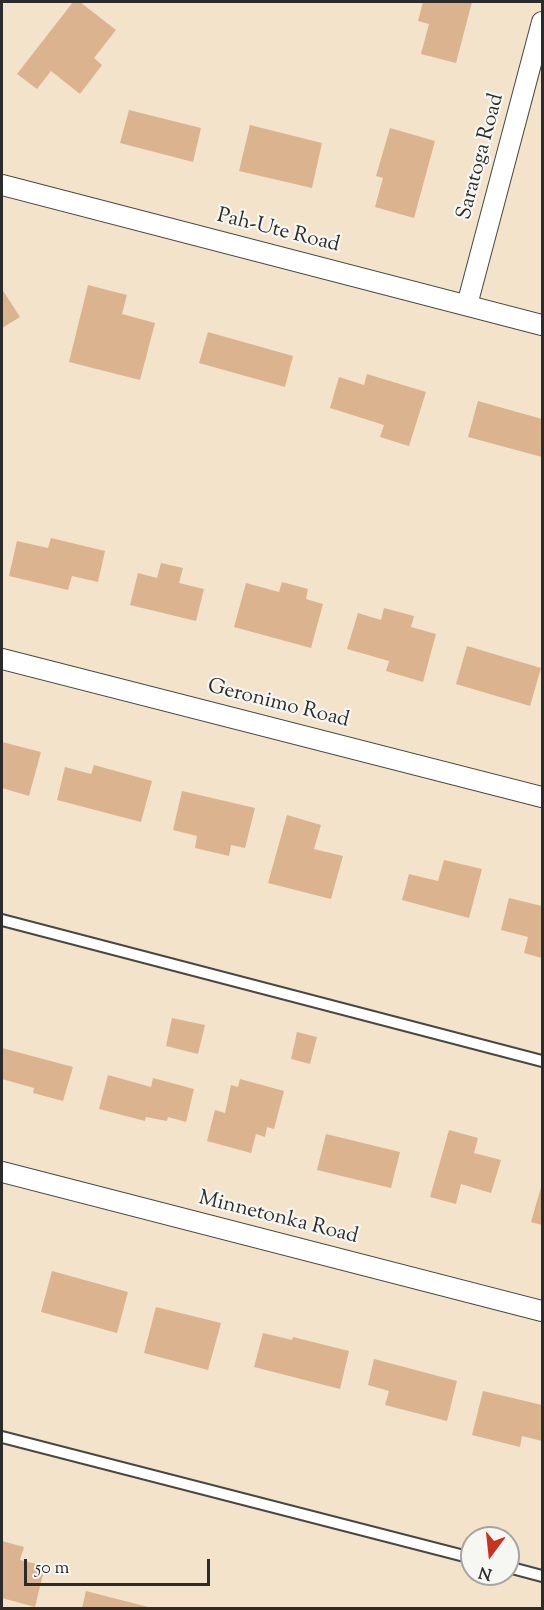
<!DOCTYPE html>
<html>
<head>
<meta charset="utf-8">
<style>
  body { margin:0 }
  #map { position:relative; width:544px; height:1610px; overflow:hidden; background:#f3e3cb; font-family:"Sorts Mill Goudy",serif }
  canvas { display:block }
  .frame { position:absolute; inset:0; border:3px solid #2b2b2b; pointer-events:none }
  .north { position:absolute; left:460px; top:1526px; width:60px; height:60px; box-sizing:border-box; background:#f6f6f2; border:2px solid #a5a5a2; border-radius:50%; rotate:195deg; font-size:16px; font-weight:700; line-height:24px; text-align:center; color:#2b2b2b }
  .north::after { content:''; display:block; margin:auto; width:21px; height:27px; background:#c8321e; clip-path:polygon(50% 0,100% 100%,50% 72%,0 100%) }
  .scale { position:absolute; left:24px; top:1559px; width:186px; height:27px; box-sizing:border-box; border:3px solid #2b2b2b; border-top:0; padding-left:8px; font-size:18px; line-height:21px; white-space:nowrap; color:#2b2b2b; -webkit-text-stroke:4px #f6f6f2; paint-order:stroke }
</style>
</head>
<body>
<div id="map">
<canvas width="544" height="1610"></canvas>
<div class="frame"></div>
<div class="north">N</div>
<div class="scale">50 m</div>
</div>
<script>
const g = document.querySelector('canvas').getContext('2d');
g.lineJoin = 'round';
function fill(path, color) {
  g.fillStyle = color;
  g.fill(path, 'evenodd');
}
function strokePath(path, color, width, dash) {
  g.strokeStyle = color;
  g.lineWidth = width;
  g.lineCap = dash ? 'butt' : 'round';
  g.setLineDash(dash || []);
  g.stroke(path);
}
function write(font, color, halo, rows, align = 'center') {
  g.font = font + ' "Sorts Mill Goudy",serif';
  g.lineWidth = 4.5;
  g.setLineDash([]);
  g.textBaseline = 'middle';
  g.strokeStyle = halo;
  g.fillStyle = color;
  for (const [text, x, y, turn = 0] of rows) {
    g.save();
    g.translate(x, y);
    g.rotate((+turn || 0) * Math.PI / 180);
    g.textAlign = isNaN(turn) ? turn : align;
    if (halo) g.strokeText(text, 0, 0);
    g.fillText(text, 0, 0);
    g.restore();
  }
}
fill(new Path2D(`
  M 73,2 L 80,2 L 116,30 L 94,58 L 102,65 L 80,94 L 51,71 L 37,89 L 17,74 Z
  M 423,2 L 472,2 L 456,63 L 421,54 L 429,24 L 418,21 Z
  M 129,110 L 201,128 L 193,162 L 120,143 Z
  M 250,125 L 322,143 L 312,188 L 239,171 Z
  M 390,128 L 435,141 L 414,218 L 375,207 L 383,178 L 376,176 Z
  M 88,285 L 127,295 L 122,314 L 155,323 L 140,380 L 69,362 Z
  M 2,289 L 20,317 L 2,328 Z
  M 208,332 L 293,356 L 285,387 L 199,363 Z
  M 367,374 L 426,392 L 409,446 L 380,437 L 384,425 L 330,408 L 339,377 L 364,385 Z
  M 478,401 L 542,419 L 542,457 L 468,437 Z
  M 51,538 L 105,551 L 98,582 L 72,576 L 68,590 L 9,576 L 17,541 L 48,548 Z
  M 161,563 L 183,568 L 179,583 L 204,589 L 196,621 L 130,605 L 138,573 L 157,578 Z
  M 282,582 L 308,589 L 306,599 L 323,604 L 311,648 L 234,627 L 246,583 L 279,592 Z
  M 384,608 L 414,616 L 411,627 L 436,634 L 423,682 L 386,671 L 389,661 L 347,649 L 358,613 L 381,620 Z
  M 467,646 L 541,668 L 530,706 L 456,684 Z
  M 2,742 L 41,752 L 29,796 L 2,788 Z
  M 94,765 L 152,781 L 141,822 L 57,800 L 65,767 L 91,774 Z
  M 182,791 L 255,808 L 245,848 L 231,845 L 229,856 L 195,848 L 197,836 L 173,830 Z
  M 287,815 L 321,825 L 314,849 L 343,856 L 331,899 L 268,883 Z
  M 444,860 L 482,869 L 469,918 L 402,900 L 409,874 L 438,881 Z
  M 509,898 L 542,906 L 542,958 L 524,953 L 528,937 L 501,930 Z
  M 172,1018 L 205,1025 L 198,1054 L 166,1046 Z
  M 297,1032 L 317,1037 L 310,1064 L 291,1059 Z
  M 2,1048 L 73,1067 L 63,1101 L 33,1093 L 34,1088 L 2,1079 Z
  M 108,1075 L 151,1087 L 153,1078 L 194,1089 L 186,1122 L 168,1117 L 167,1121 L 146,1117 L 145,1121 L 99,1109 Z
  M 240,1079 L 284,1091 L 274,1129 L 267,1127 L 265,1137 L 256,1134 L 251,1153 L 207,1141 L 215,1110 L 225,1113 L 231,1085 L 238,1087 Z
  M 449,1130 L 478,1138 L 474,1153 L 501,1160 L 491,1193 L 461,1184 L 456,1204 L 430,1197 Z
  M 326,1134 L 400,1152 L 391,1188 L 317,1170 Z
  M 542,1184 L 542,1225 L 531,1222 Z
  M 52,1271 L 128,1292 L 117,1333 L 41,1312 Z
  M 156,1307 L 221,1323 L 208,1370 L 144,1353 Z
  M 263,1333 L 292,1340 L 293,1337 L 349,1351 L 340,1389 L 254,1367 Z
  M 374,1359 L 457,1381 L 447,1421 L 385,1405 L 389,1391 L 368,1385 Z
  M 483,1391 L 542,1405 L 542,1441 L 522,1436 L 520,1447 L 472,1435 Z
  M 2,1541 L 24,1547 L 20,1560 L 45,1566 L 35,1607 L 2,1598 Z
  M 86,1591 L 152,1608 L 82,1608 Z`), '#dbb48f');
const lane = new Path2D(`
  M 2,920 L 542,1061
  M 2,1437 L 472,1558
  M 508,1567 L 542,1576`);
const street = new Path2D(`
  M 2,185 L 542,325
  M 467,305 L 542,22
  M 2,659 L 542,797
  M 2,1172 L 542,1311`);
strokePath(lane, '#494743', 14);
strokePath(street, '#494743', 22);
strokePath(lane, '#fff', 10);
strokePath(street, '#fff', 20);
write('21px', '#2b2b2b', '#f6f6f2', [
  ["Saratoga Road",482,157,-75],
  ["Pah-Ute Road",278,232,14],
  ["Geronimo Road",278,705,14],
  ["Minnetonka Road",278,1219,14]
]);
</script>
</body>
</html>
